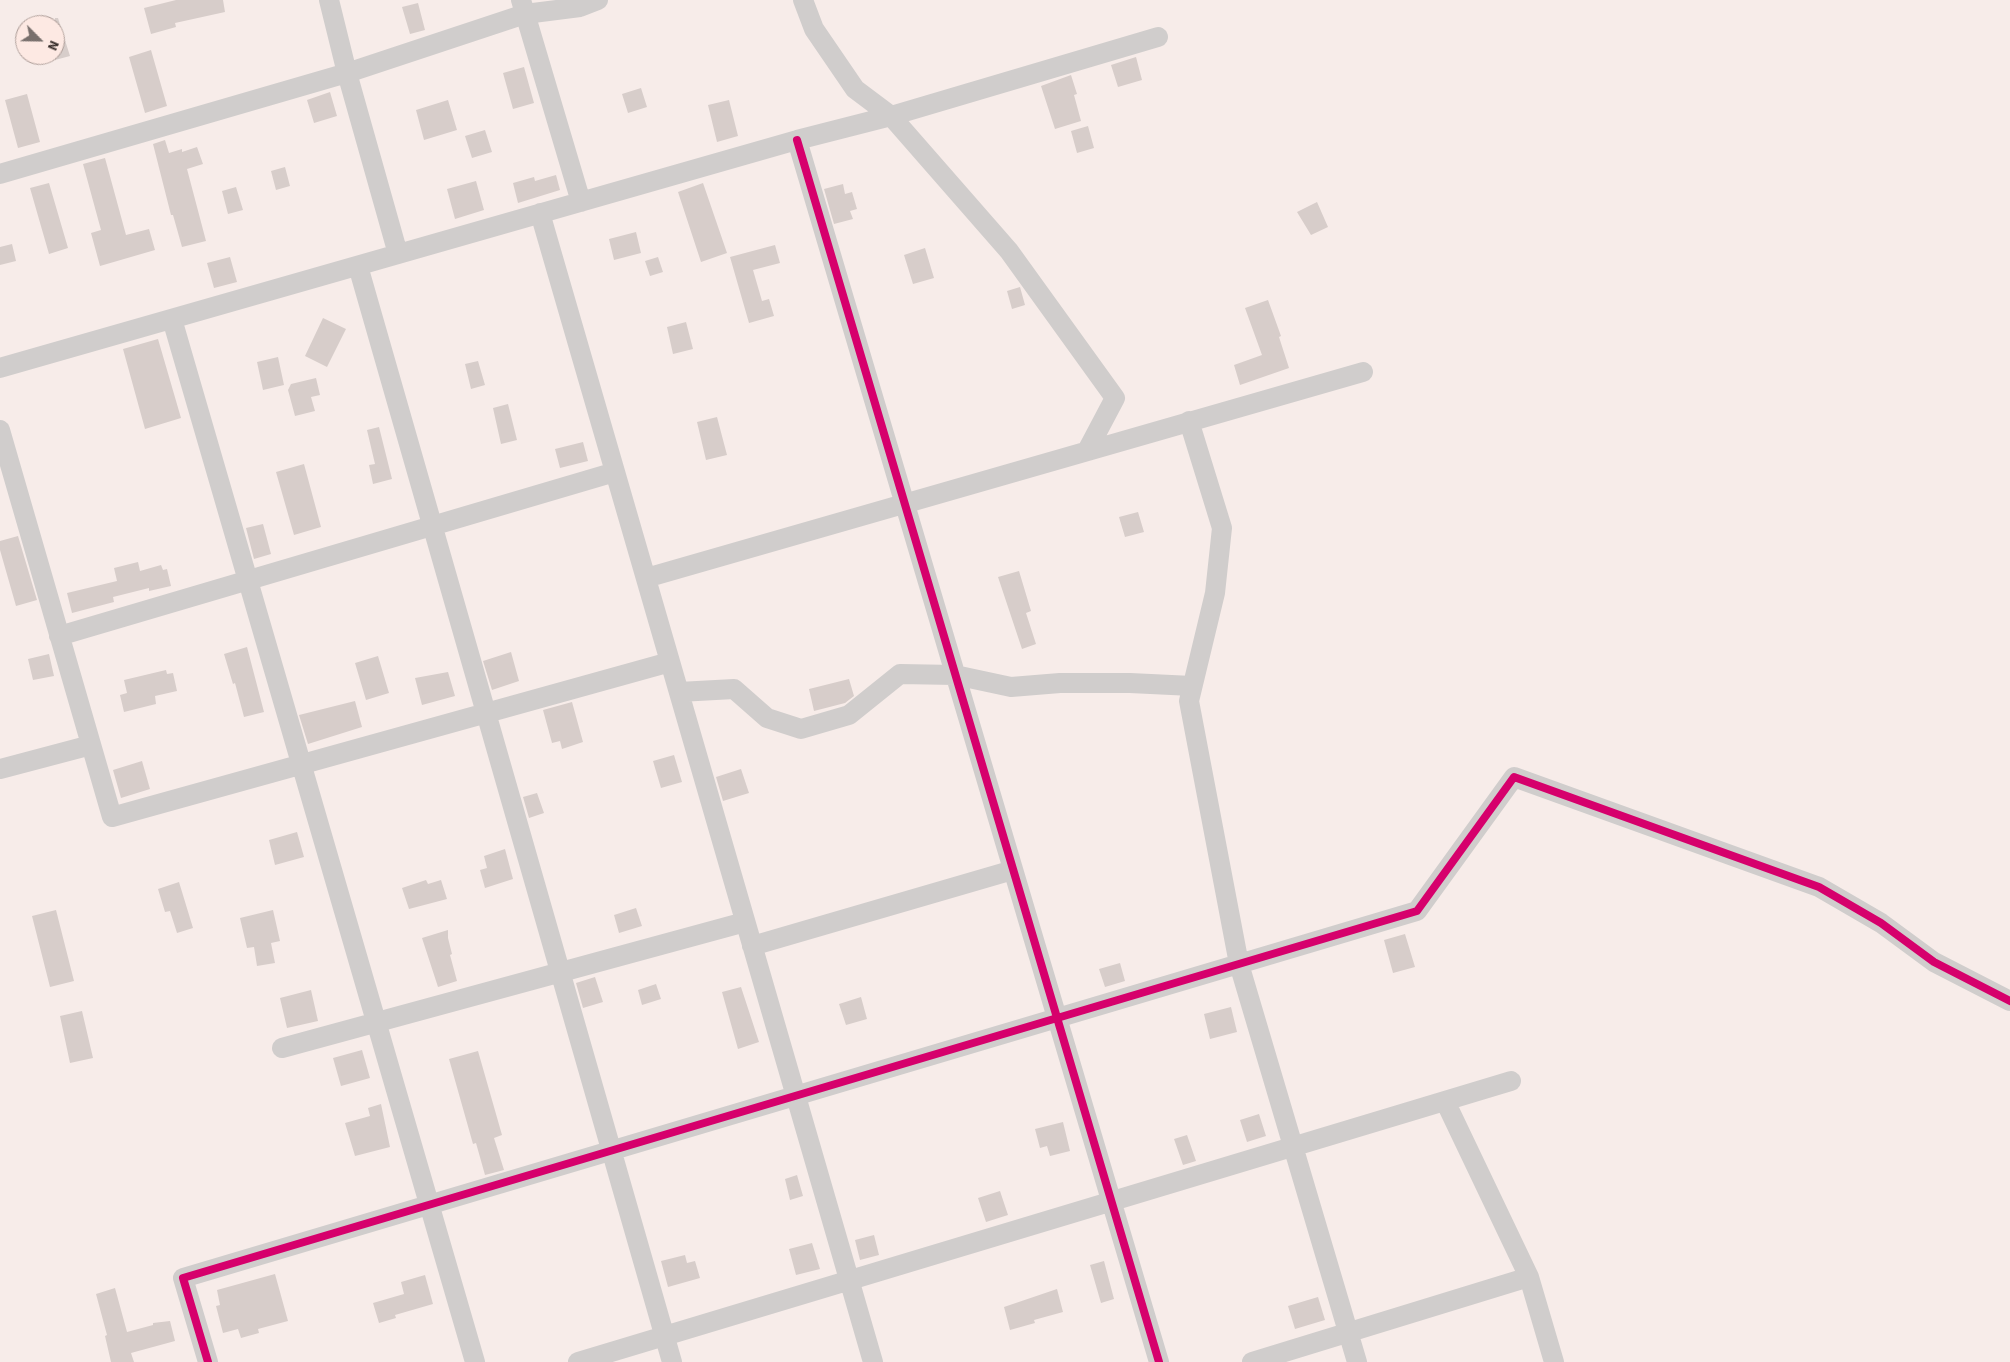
<!DOCTYPE html>
<html>
<head>
<meta charset="utf-8">
<style>
  body { margin:0 }
  #map { position:relative; width:2010px; height:1362px; overflow:hidden; background:#f7ece9; font-family:"Source Sans 3",sans-serif }
  canvas { display:block }
  .north { position:absolute; left:15px; top:15px; width:50px; height:50px; box-sizing:border-box; background:#fde9e3; border:1px solid #ad9d98; border-radius:50%; rotate:113deg; font-size:14px; font-weight:700; line-height:20px; text-align:center; color:#342b28 }
  .north::after { content:''; display:block; margin:auto; width:18px; height:22px; background:#786f6c; clip-path:polygon(50% 0,100% 100%,50% 72%,0 100%) }
</style>
</head>
<body>
<div id="map">
<canvas width="2010" height="1362"></canvas>
<div class="north">N</div>
</div>
<script>
const g = document.querySelector('canvas').getContext('2d');
g.lineJoin = 'round';
function fill(path, color) {
  g.fillStyle = color;
  g.fill(path, 'evenodd');
}
function strokePath(path, color, width, dash) {
  g.strokeStyle = color;
  g.lineWidth = width;
  g.lineCap = dash ? 'butt' : 'round';
  g.setLineDash(dash || []);
  g.stroke(path);
}
fill(new Path2D(`
  M 176,0 L 223,0 L 225,12 L 175,23 L 176,27 L 151,34 L 144,8 Z
  M 418,3 L 425,30 L 410,34 L 402,7 Z
  M 55,18 L 58,18 L 70,56 L 55,60 Z
  M 151,50 L 167,106 L 145,113 L 129,57 Z
  M 1136,57 L 1142,80 L 1118,87 L 1111,65 Z
  M 524,67 L 534,103 L 513,109 L 503,73 Z
  M 1071,75 L 1077,94 L 1074,95 L 1081,121 L 1055,129 L 1041,86 Z
  M 641,88 L 647,107 L 628,113 L 622,94 Z
  M 330,92 L 337,116 L 314,123 L 307,100 Z
  M 27,94 L 40,142 L 18,148 L 5,100 Z
  M 448,100 L 457,130 L 424,140 L 416,110 Z
  M 729,100 L 738,136 L 717,142 L 708,105 Z
  M 1088,126 L 1094,148 L 1077,153 L 1071,131 Z
  M 485,130 L 492,152 L 472,158 L 465,136 Z
  M 165,140 L 169,153 L 182,149 L 182,152 L 197,147 L 203,164 L 187,169 L 206,241 L 182,247 L 173,215 L 171,215 L 153,144 Z
  M 105,158 L 126,235 L 149,229 L 155,250 L 100,266 L 91,233 L 101,230 L 83,164 Z
  M 285,167 L 290,186 L 276,190 L 271,171 Z
  M 556,175 L 560,190 L 518,203 L 513,183 L 534,177 L 535,181 Z
  M 476,181 L 484,210 L 455,219 L 447,189 Z
  M 49,183 L 68,248 L 49,254 L 30,188 Z
  M 703,183 L 727,253 L 701,262 L 678,192 Z
  M 843,184 L 845,194 L 852,192 L 857,209 L 850,211 L 853,219 L 834,224 L 824,189 Z
  M 236,187 L 243,210 L 228,214 L 222,191 Z
  M 1317,202 L 1328,227 L 1311,235 L 1297,212 Z
  M 636,232 L 641,253 L 614,260 L 609,239 Z
  M 12,244 L 16,261 L 0,265 L 0,247 Z
  M 775,245 L 780,263 L 753,270 L 762,301 L 769,299 L 774,316 L 749,323 L 730,257 Z
  M 925,248 L 934,278 L 913,284 L 904,255 Z
  M 230,257 L 237,282 L 214,288 L 207,263 Z
  M 658,257 L 663,272 L 650,276 L 645,261 Z
  M 1020,287 L 1025,305 L 1012,309 L 1007,291 Z
  M 1268,300 L 1281,336 L 1279,337 L 1289,368 L 1240,385 L 1234,365 L 1262,355 L 1245,308 Z
  M 323,318 L 346,329 L 327,367 L 305,356 Z
  M 686,322 L 693,349 L 673,354 L 667,327 Z
  M 158,339 L 181,418 L 145,429 L 123,349 Z
  M 278,357 L 284,385 L 263,390 L 257,362 Z
  M 478,361 L 485,385 L 471,389 L 465,364 Z
  M 316,378 L 320,395 L 311,397 L 315,411 L 295,416 L 288,390 L 291,384 Z
  M 508,404 L 517,440 L 501,444 L 493,408 Z
  M 717,417 L 727,455 L 706,460 L 697,422 Z
  M 379,427 L 392,479 L 373,484 L 369,465 L 375,464 L 367,430 Z
  M 583,442 L 588,461 L 560,468 L 555,449 Z
  M 304,464 L 321,527 L 294,535 L 276,472 Z
  M 1138,512 L 1144,532 L 1125,537 L 1119,517 Z
  M 263,524 L 271,554 L 254,559 L 246,528 Z
  M 18,536 L 37,600 L 16,606 L 0,550 L 0,541 Z
  M 138,562 L 140,571 L 161,565 L 163,570 L 167,569 L 171,586 L 149,591 L 149,588 L 113,597 L 114,602 L 72,613 L 67,593 L 117,581 L 114,568 Z
  M 1019,571 L 1031,611 L 1026,613 L 1036,644 L 1022,649 L 998,577 Z
  M 247,647 L 264,712 L 244,717 L 235,683 L 233,684 L 224,654 Z
  M 511,652 L 519,681 L 492,690 L 483,661 Z
  M 49,654 L 54,676 L 33,680 L 28,659 Z
  M 378,656 L 389,693 L 366,700 L 355,663 Z
  M 166,670 L 167,674 L 173,673 L 177,691 L 155,696 L 156,704 L 124,712 L 120,695 L 127,693 L 124,680 Z
  M 448,672 L 455,696 L 422,705 L 415,678 Z
  M 849,679 L 854,696 L 845,703 L 814,711 L 809,689 Z
  M 355,701 L 362,727 L 308,744 L 299,715 Z
  M 572,702 L 583,742 L 562,749 L 560,741 L 552,743 L 543,710 Z
  M 674,755 L 682,782 L 661,788 L 653,761 Z
  M 142,761 L 150,789 L 121,798 L 113,770 Z
  M 741,769 L 749,793 L 723,801 L 716,777 Z
  M 537,793 L 544,813 L 529,818 L 523,797 Z
  M 297,832 L 304,857 L 275,865 L 269,840 Z
  M 505,849 L 513,879 L 485,888 L 480,870 L 487,868 L 484,856 Z
  M 426,880 L 428,884 L 441,880 L 447,899 L 409,909 L 402,888 Z
  M 179,882 L 193,928 L 177,933 L 170,911 L 165,912 L 158,889 Z
  M 636,908 L 642,926 L 619,933 L 614,915 Z
  M 56,910 L 74,981 L 50,987 L 32,916 Z
  M 273,910 L 280,941 L 271,943 L 275,963 L 257,966 L 254,947 L 247,948 L 240,918 Z
  M 448,930 L 448,938 L 452,954 L 450,955 L 457,981 L 438,987 L 422,938 Z
  M 1405,934 L 1415,967 L 1393,973 L 1384,940 Z
  M 1120,963 L 1125,981 L 1105,987 L 1099,969 Z
  M 595,977 L 603,1002 L 583,1008 L 576,983 Z
  M 656,984 L 661,999 L 642,1005 L 638,990 Z
  M 741,987 L 759,1042 L 738,1049 L 722,992 Z
  M 311,990 L 318,1021 L 287,1028 L 280,998 Z
  M 861,997 L 867,1019 L 846,1025 L 839,1004 Z
  M 1231,1007 L 1237,1032 L 1210,1039 L 1204,1014 Z
  M 82,1011 L 93,1058 L 70,1063 L 60,1016 Z
  M 362,1050 L 370,1078 L 341,1086 L 333,1058 Z
  M 478,1051 L 502,1135 L 494,1138 L 504,1170 L 485,1175 L 476,1143 L 473,1144 L 449,1059 Z
  M 381,1104 L 390,1147 L 355,1156 L 345,1123 L 370,1116 L 368,1108 Z
  M 1259,1114 L 1266,1136 L 1247,1142 L 1240,1120 Z
  M 1063,1122 L 1070,1151 L 1050,1156 L 1047,1146 L 1040,1148 L 1035,1129 Z
  M 1187,1135 L 1196,1161 L 1183,1165 L 1174,1139 Z
  M 797,1175 L 803,1196 L 790,1200 L 785,1179 Z
  M 1000,1191 L 1008,1215 L 986,1222 L 978,1198 Z
  M 874,1235 L 879,1255 L 860,1260 L 855,1240 Z
  M 812,1243 L 820,1269 L 796,1275 L 789,1249 Z
  M 685,1255 L 687,1263 L 695,1261 L 700,1278 L 668,1287 L 661,1261 Z
  M 1104,1261 L 1114,1299 L 1101,1303 L 1090,1265 Z
  M 275,1274 L 288,1321 L 258,1329 L 259,1333 L 241,1338 L 238,1329 L 223,1333 L 216,1306 L 220,1305 L 217,1290 Z
  M 425,1275 L 433,1304 L 395,1315 L 396,1318 L 379,1323 L 373,1303 L 404,1294 L 401,1282 Z
  M 115,1288 L 127,1332 L 153,1325 L 153,1323 L 170,1321 L 175,1341 L 131,1353 L 134,1362 L 111,1362 L 105,1336 L 107,1335 L 96,1294 Z
  M 1057,1289 L 1063,1312 L 1034,1320 L 1035,1323 L 1010,1330 L 1004,1307 Z
  M 1318,1297 L 1325,1320 L 1295,1329 L 1288,1306 Z`), '#d7cdca');
strokePath(new Path2D(`
  M 329,0 L 347,73 L 398,254
  M 521,0 L 581,202
  M 803,0 L 814,29 L 855,89 L 891,116 L 1009,251 L 1115,398 L 1087,451
  M 797,140 L 1159,1362
  M 0,174 L 347,73 L 525,14 L 580,7 L 598,0
  M 540,213 L 873,1362
  M 358,266 L 672,1362
  M 172,319 L 475,1362
  M 0,368 L 797,140 L 891,116 L 1158,37
  M 1189,421 L 1222,528 L 1215,593 L 1189,701 L 1239,964 L 1357,1362
  M 0,430 L 112,817 L 670,662
  M 646,578 L 1363,372
  M 59,636 L 615,472
  M 679,692 L 734,689 L 767,718 L 801,729 L 849,715 L 900,674 L 955,675 L 1011,687 L 1060,683 L 1130,683 L 1192,686
  M 0,769 L 91,745
  M 752,946 L 1013,870
  M 282,1048 L 745,922
  M 1445,1101 L 1529,1277 L 1554,1362
  M 208,1362 L 183,1278 L 1417,911 L 1514,777 L 1819,887 L 1881,923 L 1934,962 L 2010,1001
  M 578,1362 L 1511,1081
  M 1252,1362 L 1529,1277`), '#d0cdcc', 20);
strokePath(new Path2D(`
  M 797,140 L 1159,1362
  M 208,1362 L 183,1278 L 1417,911 L 1514,777 L 1819,887 L 1881,923 L 1934,962 L 2010,1001`), '#d6006c', 8);
</script>
</body>
</html>
